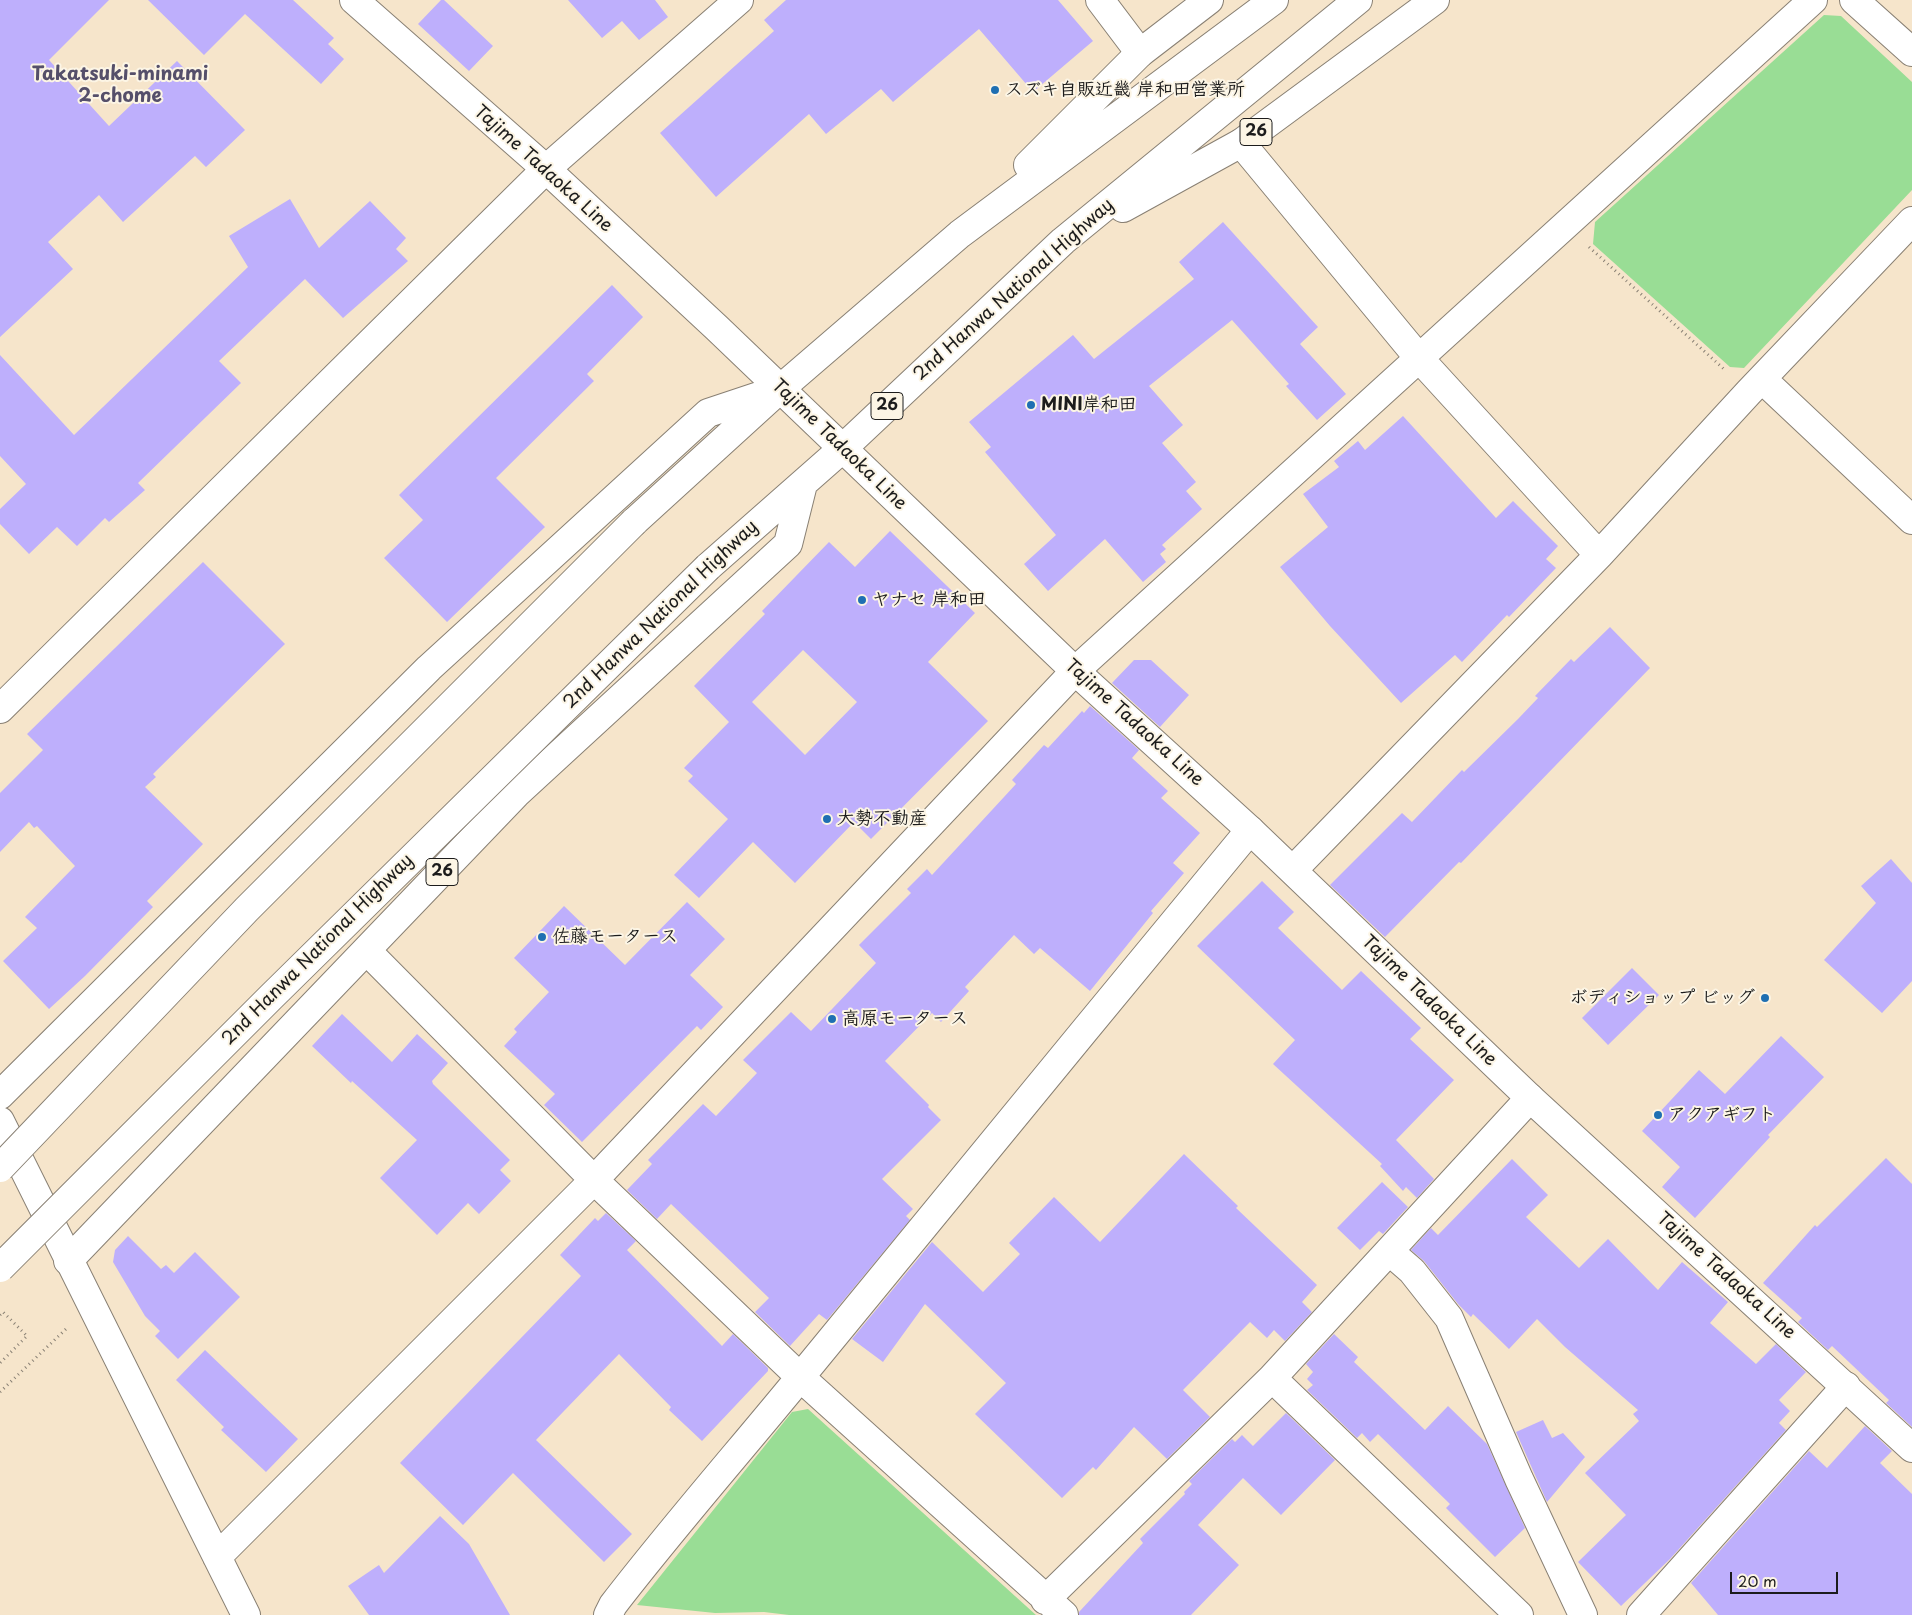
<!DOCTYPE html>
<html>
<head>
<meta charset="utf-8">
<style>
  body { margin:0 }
  #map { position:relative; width:1912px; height:1615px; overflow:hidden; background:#f6e5cb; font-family:"Playpen Sans",sans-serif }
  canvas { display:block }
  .scale { position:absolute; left:1730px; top:1572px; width:108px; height:22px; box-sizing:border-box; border:2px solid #1c1c1c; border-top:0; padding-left:6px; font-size:15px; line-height:18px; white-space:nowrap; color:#1c1c1c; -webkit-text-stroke:4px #fcf5e5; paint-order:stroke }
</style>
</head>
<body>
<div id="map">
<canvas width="1912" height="1615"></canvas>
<div class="scale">20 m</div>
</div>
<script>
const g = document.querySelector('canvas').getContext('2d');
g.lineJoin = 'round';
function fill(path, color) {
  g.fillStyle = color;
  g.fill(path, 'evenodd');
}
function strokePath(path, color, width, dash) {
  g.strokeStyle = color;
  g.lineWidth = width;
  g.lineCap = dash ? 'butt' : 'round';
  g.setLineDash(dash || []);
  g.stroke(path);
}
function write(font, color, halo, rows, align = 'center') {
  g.font = font + ' "Playpen Sans","Klee One",sans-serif';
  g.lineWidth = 4;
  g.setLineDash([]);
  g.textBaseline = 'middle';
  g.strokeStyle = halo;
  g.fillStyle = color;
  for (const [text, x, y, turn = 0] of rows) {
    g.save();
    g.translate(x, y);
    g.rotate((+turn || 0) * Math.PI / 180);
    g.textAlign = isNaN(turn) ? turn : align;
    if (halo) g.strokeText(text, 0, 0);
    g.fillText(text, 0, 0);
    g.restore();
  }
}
fill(new Path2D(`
  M 1824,15 L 1841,16 L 1912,82 L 1912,190 L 1744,368 L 1730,367 L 1593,244 L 1595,222 Z
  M 808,1409 L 1036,1615 L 789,1615 L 764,1612 L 715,1613 L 637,1605 L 792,1412 Z`), '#99dd95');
fill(new Path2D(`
  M 0,0 L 109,0 L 49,60 L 109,126 L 177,61 L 245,130 L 206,167 L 195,156 L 123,222 L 99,195 L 48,242 L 73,269 L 0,337 Z
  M 148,0 L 293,0 L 334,38 L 328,44 L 344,59 L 321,84 L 245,14 L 204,55 Z
  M 441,0 L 444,0 L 493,46 L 469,71 L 418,24 Z
  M 568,0 L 655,0 L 668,17 L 639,40 L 622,21 L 602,38 Z
  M 786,0 L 1058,0 L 1093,41 L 1033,92 L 979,29 L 893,102 L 881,89 L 826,134 L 809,114 L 716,197 L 660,133 L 774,31 L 764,20 Z
  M 290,199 L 319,248 L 370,201 L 406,238 L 396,249 L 408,261 L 343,318 L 305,279 L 219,361 L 241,383 L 138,483 L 145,490 L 109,522 L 105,518 L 77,546 L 57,527 L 29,554 L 0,524 L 0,509 L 26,484 L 0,456 L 0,355 L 74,435 L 248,267 L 229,236 Z
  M 1223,222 L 1318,327 L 1300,344 L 1346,394 L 1317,420 L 1286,386 L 1289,384 L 1232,320 L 1149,386 L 1183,425 L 1162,443 L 1196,482 L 1186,491 L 1202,509 L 1162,545 L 1166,549 L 1160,554 L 1166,562 L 1143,582 L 1105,539 L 1048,591 L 1024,564 L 1056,535 L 985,452 L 991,447 L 969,422 L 1073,335 L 1094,359 L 1194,279 L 1179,262 Z
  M 612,285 L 643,317 L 587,374 L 594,381 L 496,478 L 545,527 L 447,622 L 384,558 L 423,520 L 399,495 Z
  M 1403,416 L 1496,518 L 1513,501 L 1558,546 L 1546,559 L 1556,568 L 1509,617 L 1507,615 L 1462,662 L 1455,655 L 1401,703 L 1330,626 L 1280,567 L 1328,527 L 1303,494 L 1339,467 L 1334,461 L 1358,441 L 1365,450 Z
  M 890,531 L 975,613 L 928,662 L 988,721 L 871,839 L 854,822 L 795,883 L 753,842 L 699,898 L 674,875 L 728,819 L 688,781 L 693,776 L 684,768 L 729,722 L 694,686 L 765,614 L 762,611 L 829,542 L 855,567 ZM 803,650 L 857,702 L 805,755 L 752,702 Z
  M 203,562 L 285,644 L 153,774 L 156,777 L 145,787 L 203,844 L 147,901 L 153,907 L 85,976 L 49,1009 L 3,961 L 37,928 L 25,917 L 75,866 L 37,826 L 34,828 L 29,822 L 0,852 L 0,793 L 43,750 L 27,734 Z
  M 1610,627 L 1650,668 L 1461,863 L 1459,862 L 1385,937 L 1330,885 L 1402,813 L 1412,822 L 1462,770 L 1464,772 L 1518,719 L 1538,698 L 1535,696 L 1571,659 L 1574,662 Z
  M 1134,660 L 1151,660 L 1189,695 L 1160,727 L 1112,683 Z
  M 1090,706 L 1139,750 L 1132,758 L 1168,791 L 1161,798 L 1200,833 L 1173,863 L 1184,873 L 1151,911 L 1153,913 L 1090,991 L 1040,948 L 1034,954 L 1014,935 L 965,987 L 969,991 L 941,1022 L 932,1013 L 885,1061 L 929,1105 L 928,1107 L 941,1120 L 882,1179 L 913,1209 L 906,1216 L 910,1220 L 827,1320 L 819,1314 L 790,1346 L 755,1312 L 769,1298 L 671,1204 L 657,1219 L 627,1190 L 652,1164 L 648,1160 L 703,1104 L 716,1116 L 757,1073 L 743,1060 L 791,1012 L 811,1031 L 876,963 L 859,945 L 911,893 L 907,889 L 927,869 L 932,875 L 1016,784 L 1012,780 L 1044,745 L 1048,748 L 1082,711 L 1084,713 Z
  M 1891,859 L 1912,883 L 1912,981 L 1882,1013 L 1824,960 L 1876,903 L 1861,886 Z
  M 1262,881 L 1294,912 L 1278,928 L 1342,990 L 1361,971 L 1421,1028 L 1410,1039 L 1454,1080 L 1396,1140 L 1434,1179 L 1417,1198 L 1406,1187 L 1403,1191 L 1380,1166 L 1382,1164 L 1273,1064 L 1295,1040 L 1197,946 Z
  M 687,902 L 725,939 L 690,975 L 723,1007 L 701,1030 L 697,1026 L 582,1142 L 544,1105 L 555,1094 L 504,1046 L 517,1032 L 514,1029 L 549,992 L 514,958 L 564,906 L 625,965 Z
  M 1632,968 L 1659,995 L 1608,1045 L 1582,1018 Z
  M 342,1014 L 392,1062 L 417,1034 L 448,1063 L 432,1081 L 433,1084 L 510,1160 L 500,1170 L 511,1181 L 479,1214 L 468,1203 L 437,1235 L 380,1178 L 417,1140 L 352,1081 L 351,1083 L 312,1046 Z
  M 1781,1036 L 1824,1077 L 1768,1135 L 1770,1137 L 1695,1218 L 1662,1187 L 1680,1167 L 1642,1131 L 1699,1070 L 1725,1094 Z
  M 1184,1154 L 1238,1206 L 1236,1208 L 1317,1285 L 1302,1302 L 1312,1312 L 1285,1341 L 1274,1330 L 1267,1338 L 1250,1322 L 1183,1390 L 1210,1417 L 1167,1459 L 1134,1427 L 1096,1470 L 1093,1467 L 1062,1498 L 975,1414 L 1006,1383 L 925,1304 L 883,1362 L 852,1339 L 932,1242 L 983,1292 L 1020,1254 L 1009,1243 L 1054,1197 L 1100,1242 Z
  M 1886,1158 L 1912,1184 L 1912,1427 L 1886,1403 L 1889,1400 L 1832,1346 L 1828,1350 L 1798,1322 L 1802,1318 L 1763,1283 L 1815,1225 L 1817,1227 Z
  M 1512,1159 L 1548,1195 L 1526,1217 L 1579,1268 L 1608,1239 L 1658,1290 L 1682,1262 L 1728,1302 L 1710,1323 L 1756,1364 L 1776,1344 L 1806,1372 L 1779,1400 L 1790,1411 L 1779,1423 L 1786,1430 L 1670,1559 L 1621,1606 L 1578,1562 L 1626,1515 L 1585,1473 L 1639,1421 L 1633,1414 L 1638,1410 L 1565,1347 L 1537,1319 L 1509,1349 L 1473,1314 L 1471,1317 L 1458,1304 L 1424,1261 L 1411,1250 L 1431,1228 L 1438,1235 Z
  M 1382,1182 L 1408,1207 L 1383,1234 L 1379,1231 L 1360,1250 L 1337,1228 Z
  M 606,1213 L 636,1241 L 627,1250 L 722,1346 L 733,1334 L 768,1368 L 768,1371 L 702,1441 L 669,1410 L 671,1407 L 619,1354 L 536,1440 L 632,1534 L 604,1562 L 513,1473 L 463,1525 L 400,1463 L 581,1276 L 560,1255 L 595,1218 L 598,1221 Z
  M 128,1236 L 161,1269 L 166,1265 L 174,1273 L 195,1252 L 240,1297 L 178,1359 L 155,1336 L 160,1331 L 145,1316 L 113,1262 L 115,1250 Z
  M 1334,1334 L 1358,1357 L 1354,1362 L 1425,1430 L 1448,1406 L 1487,1444 L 1525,1528 L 1495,1557 L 1446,1508 L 1450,1504 L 1378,1434 L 1370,1442 L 1362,1433 L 1357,1438 L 1307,1390 L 1313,1385 L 1307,1379 L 1313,1372 L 1306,1364 Z
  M 205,1350 L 298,1439 L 266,1472 L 221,1430 L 224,1427 L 176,1380 Z
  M 1286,1413 L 1335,1460 L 1281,1515 L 1243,1478 L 1198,1525 L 1239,1565 L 1191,1615 L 1079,1615 L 1079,1612 L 1143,1543 L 1140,1539 L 1185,1494 L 1184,1492 L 1192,1484 L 1189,1481 L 1232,1439 L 1235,1442 L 1242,1435 L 1253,1446 Z
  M 1543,1420 L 1552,1438 L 1563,1433 L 1585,1457 L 1547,1502 L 1516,1432 Z
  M 1865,1426 L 1892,1451 L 1880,1463 L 1912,1494 L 1912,1615 L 1718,1615 L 1691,1583 L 1809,1451 L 1827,1468 Z
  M 440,1516 L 469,1544 L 510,1615 L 369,1615 L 348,1586 L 379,1565 L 384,1573 Z`), '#beaffc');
const minor = new Path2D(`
  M 1100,0 L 1140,53
  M 1854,0 L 1912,52
  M 1241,143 L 1418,357 L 1599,555
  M 1762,379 L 1912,520
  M 0,709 L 546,169 L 739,0
  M 1293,870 L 1599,555 L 1749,392 L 1912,221
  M 367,951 L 594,1180 L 800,1377 L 1064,1615
  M 0,1121 L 246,1615
  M 1389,1251 L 1412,1271 L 1449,1318 L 1519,1479 L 1583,1615
  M 1272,1378 L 1519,1615
  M 217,1557 L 594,1180 L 1075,671 L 1813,0
  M 1045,1600 L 1272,1378 L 1530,1098
  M 608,1615 L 613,1605 C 673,1527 739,1452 802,1375 C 951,1194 1100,1011 1250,830
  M 1641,1615 L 1846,1386`);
const major = new Path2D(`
  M 354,0 L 546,169 L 717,328 L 1075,671 L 1250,830 L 1530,1098 L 1912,1448`);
const highway = new Path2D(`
  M 1028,165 L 1140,53 L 1209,0
  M 1123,208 L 1241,143 L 1435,0
  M 634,522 L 780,389 L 960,234 L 1274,0
  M 708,567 L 842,449 L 1063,241 L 1358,0
  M 0,1095 L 429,668 L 708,413 L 780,389
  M 68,1261 L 516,794 L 788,544 L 803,484`);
strokePath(minor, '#898074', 30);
strokePath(major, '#898074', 30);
strokePath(highway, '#898074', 30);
strokePath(new Path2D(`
  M 1589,247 L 1725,370
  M 0,1315 L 3,1312 L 27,1336 L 0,1363
  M 0,1392 L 66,1329`), '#898074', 3, [1, 4]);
strokePath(minor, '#fff', 28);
strokePath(major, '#fff', 28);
strokePath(highway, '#fff', 28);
const highwayBridge = new Path2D(`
  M 0,1168 L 247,909 L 634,522
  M 0,1268 L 271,997 L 708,567`);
strokePath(highwayBridge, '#898074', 30, []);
strokePath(highwayBridge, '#fff', 28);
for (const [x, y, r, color] of [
  [995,90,5,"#1f6fb2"],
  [1031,405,5,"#1f6fb2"],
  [862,600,5,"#1f6fb2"],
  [827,819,5,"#1f6fb2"],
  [542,937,5,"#1f6fb2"],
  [1765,998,5,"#1f6fb2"],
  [832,1019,5,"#1f6fb2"],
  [1658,1115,5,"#1f6fb2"]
]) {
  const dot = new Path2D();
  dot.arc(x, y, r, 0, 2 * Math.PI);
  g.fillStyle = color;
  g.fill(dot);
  strokePath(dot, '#fcf5e5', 2);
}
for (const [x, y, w] of [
  [1256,132,32],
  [887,406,32],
  [442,872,32]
]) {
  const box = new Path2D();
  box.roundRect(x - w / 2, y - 13.5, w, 27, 4);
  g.fillStyle = '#fcf5e5';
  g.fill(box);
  strokePath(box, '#1c1c1c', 1);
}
write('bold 16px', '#1c1c1c', null, [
  ["26",1256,132],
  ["26",887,406],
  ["26",442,872]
]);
write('bold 18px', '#1c1c1c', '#fcf5e5', [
  ["スズキ自販近畿 岸和田営業所",1005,90],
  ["MINI岸和田",1041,405],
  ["ヤナセ 岸和田",872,600],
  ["大勢不動産",837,819],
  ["佐藤モータース",552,937],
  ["ボディショップ ビッグ",1755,998,"right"],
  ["高原モータース",842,1019],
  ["アクアギフト",1668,1115]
], 'left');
write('18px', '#1c1c1c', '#fcf5e5', [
  ["Tajime Tadaoka Line",543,169,42],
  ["2nd Hanwa National Highway",1014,290,-42],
  ["Tajime Tadaoka Line",839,445,44],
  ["2nd Hanwa National Highway",661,615,-44],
  ["Tajime Tadaoka Line",1134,723,42],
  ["2nd Hanwa National Highway",318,950,-45],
  ["Tajime Tadaoka Line",1429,1001,44],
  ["Tajime Tadaoka Line",1726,1276,42]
]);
write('bold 19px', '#554f6a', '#fcf5e5', [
  ["Takatsuki-minami",120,75],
  ["2-chome",120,97]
]);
</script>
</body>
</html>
